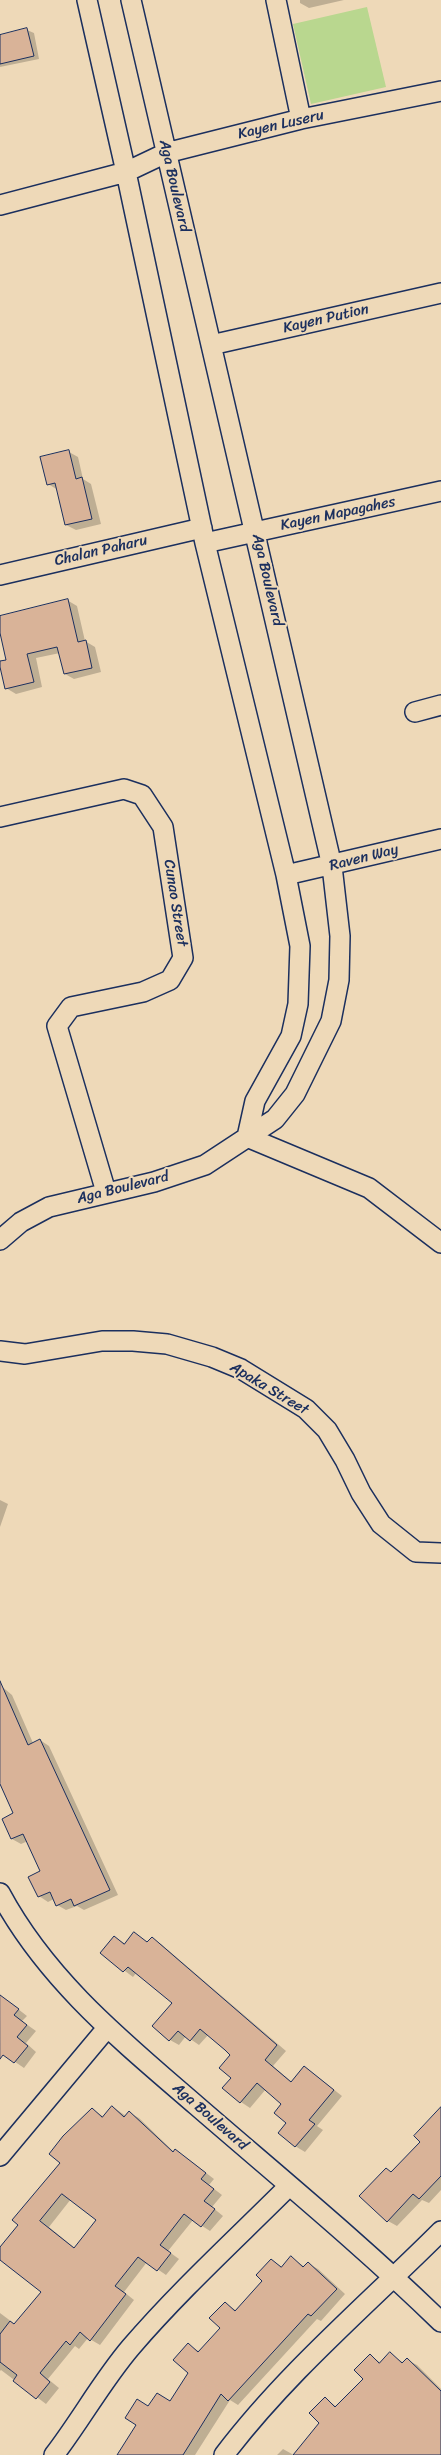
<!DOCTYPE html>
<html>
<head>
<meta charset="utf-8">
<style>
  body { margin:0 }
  canvas { display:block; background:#eed9b8 }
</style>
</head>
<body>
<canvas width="441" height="2455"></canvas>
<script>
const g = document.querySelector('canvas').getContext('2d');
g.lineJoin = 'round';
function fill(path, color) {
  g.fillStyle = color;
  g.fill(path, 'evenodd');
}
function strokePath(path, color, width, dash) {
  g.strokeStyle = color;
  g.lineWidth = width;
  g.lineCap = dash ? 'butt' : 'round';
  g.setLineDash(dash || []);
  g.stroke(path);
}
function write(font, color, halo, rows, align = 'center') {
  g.font = font + ' Sriracha,sans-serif';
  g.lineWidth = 4;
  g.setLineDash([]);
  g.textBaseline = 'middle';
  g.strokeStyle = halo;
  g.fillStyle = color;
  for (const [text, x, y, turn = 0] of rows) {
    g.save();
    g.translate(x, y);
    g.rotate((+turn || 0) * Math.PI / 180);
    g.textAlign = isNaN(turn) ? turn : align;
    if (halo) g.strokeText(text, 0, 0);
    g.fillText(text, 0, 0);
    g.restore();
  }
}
fill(new Path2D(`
  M 367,7 L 386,87 L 311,104 L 293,24 Z`), '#b9d78f');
fill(new Path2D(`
  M 300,0 L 344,0 L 309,8 L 300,3 Z
  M 27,30 L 34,33 L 39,59 L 0,67 L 0,36 Z
  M 69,452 L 78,457 L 83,479 L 91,484 L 101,524 L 76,530 L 66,525 L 58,490 L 48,484 Z
  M 67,600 L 77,606 L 85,641 L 95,647 L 101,672 L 74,679 L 65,674 L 60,653 L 36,658 L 42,687 L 16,694 L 6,688 L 8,661 L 0,627 L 0,617 Z
  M 0,1500 L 8,1504 L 0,1527 Z
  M 0,1685 L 12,1695 L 33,1743 L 40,1740 L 49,1746 L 118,1895 L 84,1910 L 77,1906 L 66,1910 L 57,1905 L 54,1899 L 48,1902 L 39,1896 L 42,1872 L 28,1841 L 21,1844 L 12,1839 L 3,1819 L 15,1814 L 0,1783 Z
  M 135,1934 L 148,1943 L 152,1938 L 161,1944 L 286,2051 L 273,2066 L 292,2082 L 305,2067 L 342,2096 L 317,2126 L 323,2130 L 305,2152 L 295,2146 L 283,2104 L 266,2089 L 250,2108 L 241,2102 L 224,2088 L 233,2078 L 231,2055 L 209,2034 L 199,2045 L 186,2036 L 179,2045 L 170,2040 L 174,2003 L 137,1972 L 133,1977 L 101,1953 L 114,1937 L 126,1944 Z
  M 0,1995 L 27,2016 L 22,2021 L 36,2031 L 26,2043 L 36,2052 L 24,2068 L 2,2053 L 0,2056 Z
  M 113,2107 L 126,2116 L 130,2113 L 139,2118 L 174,2152 L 184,2156 L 214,2179 L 209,2185 L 222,2195 L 212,2207 L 223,2216 L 210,2231 L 193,2220 L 168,2251 L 179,2259 L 166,2275 L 147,2262 L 124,2292 L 134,2300 L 100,2345 L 88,2338 L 79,2349 L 75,2346 L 48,2379 L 59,2388 L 46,2404 L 1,2370 L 0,2371 L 0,2313 L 16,2325 L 43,2292 L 0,2258 L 0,2249 L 20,2225 L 62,2162 L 92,2109 L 104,2117 ZM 71,2199 L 98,2220 L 76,2249 L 49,2227 Z
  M 441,2109 L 441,2190 L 429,2203 L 422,2200 L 397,2226 L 388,2221 L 386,2169 L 393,2173 L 422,2142 Z
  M 292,2258 L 305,2267 L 309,2264 L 318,2269 L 345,2294 L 321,2321 L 317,2319 L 238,2405 L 230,2400 L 195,2455 L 119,2455 L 149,2407 L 171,2403 L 189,2373 L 189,2345 L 200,2352 L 222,2328 L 225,2303 L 237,2311 L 264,2281 L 271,2260 L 282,2267 Z
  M 390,2354 L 404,2363 L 407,2360 L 417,2365 L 441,2389 L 441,2455 L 295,2455 L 321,2423 L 326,2399 L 337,2407 L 365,2379 L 370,2355 L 381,2363 Z
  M 283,2449 L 292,2454 L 293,2455 L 277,2455 Z`), '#0003');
const building = new Path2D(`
  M 27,28 L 34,56 L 0,64 L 0,35 Z
  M 69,450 L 76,479 L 82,477 L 92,519 L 65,525 L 55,483 L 47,485 L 40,457 Z
  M 68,599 L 78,642 L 86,640 L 92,668 L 64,674 L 57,647 L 27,654 L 34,682 L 5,689 L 0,667 L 0,661 L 6,660 L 0,633 L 0,616 Z
  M 0,1681 L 28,1745 L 40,1739 L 110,1890 L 74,1906 L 71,1899 L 56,1906 L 50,1892 L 38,1897 L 28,1877 L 40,1871 L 23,1834 L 11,1839 L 2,1819 L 13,1813 L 0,1784 Z
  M 134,1932 L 147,1942 L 152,1937 L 277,2045 L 265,2060 L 291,2082 L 304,2066 L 334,2090 L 309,2120 L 315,2124 L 295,2147 L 278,2133 L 286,2123 L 274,2113 L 281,2104 L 257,2083 L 240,2103 L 222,2088 L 231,2078 L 219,2068 L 230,2055 L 225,2050 L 200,2029 L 190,2041 L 178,2031 L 169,2041 L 152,2026 L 172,2003 L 128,1967 L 123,1972 L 100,1953 L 114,1936 L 124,1944 Z
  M 0,1995 L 19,2009 L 14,2015 L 27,2025 L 17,2037 L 28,2046 L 14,2063 L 3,2055 L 0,2059 Z
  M 112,2106 L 124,2117 L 129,2111 L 173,2152 L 175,2149 L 206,2173 L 201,2179 L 214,2189 L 204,2201 L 215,2209 L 201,2227 L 184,2214 L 160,2245 L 171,2253 L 157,2271 L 138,2257 L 115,2286 L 126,2294 L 90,2341 L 80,2332 L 70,2345 L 66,2341 L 40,2373 L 50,2382 L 36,2399 L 13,2381 L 17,2375 L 0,2362 L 0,2334 L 10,2321 L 14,2324 L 41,2292 L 0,2260 L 0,2247 L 18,2225 L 12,2220 L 60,2163 L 49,2154 L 63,2136 L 92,2108 L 102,2117 ZM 62,2194 L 96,2220 L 74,2248 L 40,2221 Z
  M 441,2107 L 441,2176 L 419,2199 L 413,2194 L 387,2222 L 359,2196 L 386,2168 L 391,2172 L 420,2142 L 414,2136 Z
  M 291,2256 L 303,2267 L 308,2262 L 337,2289 L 311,2316 L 308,2314 L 228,2401 L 221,2394 L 183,2455 L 117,2455 L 136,2425 L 125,2418 L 137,2399 L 148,2406 L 157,2393 L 170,2401 L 188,2373 L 173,2360 L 188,2343 L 198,2352 L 220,2328 L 209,2318 L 225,2302 L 235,2311 L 262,2281 L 256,2275 L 271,2259 L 281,2267 Z
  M 390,2352 L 402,2363 L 407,2358 L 441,2391 L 441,2455 L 293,2455 L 319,2423 L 309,2413 L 325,2397 L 335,2407 L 363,2379 L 354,2370 L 370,2354 L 379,2363 Z`);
fill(building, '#d9b398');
strokePath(building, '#1b2f5e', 1);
const street = new Path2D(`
  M 87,0 L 126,172 L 205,543 L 286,875 L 300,946 L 298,1004 L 291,1036 L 255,1101 L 247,1137
  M 276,0 L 301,119
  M 0,205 L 126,172 L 166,153 L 301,119 L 441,91
  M 211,345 L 441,293
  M 205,543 L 441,491
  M 0,575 L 202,528
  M 415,712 L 441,705
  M 0,817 L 124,789 L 142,795 L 163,827 L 183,958 L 170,980 L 143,992 L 71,1007 L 57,1026 L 106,1192
  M 286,875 L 441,839
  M 247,1137 L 369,1188 L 441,1243
  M 0,1240 L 21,1222 L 49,1207 L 154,1182 L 205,1165 L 275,1119 L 295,1094 L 331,1021 L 339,980 L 340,936 L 332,866 L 131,0
  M 0,1351 L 25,1354 L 102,1341 L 133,1341 L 167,1344 L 212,1357 L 241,1369 L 306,1409 L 327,1430 L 345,1460 L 361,1493 L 381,1524 L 416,1552 L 441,1553
  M 0,1893 C 47,1981 123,2042 197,2106 C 279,2177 363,2246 441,2322
  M 0,2156 L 107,2028
  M 54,2455 C 81,2420 102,2381 131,2347 C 180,2290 236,2239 289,2186
  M 224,2455 C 287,2372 368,2304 441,2231`);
strokePath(street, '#1b2f5e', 22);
strokePath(street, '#eed9b8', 19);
write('15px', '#1b2f5e', '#eed9b8', [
  ["Kayen Luseru",281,125,-13],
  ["Aga Boulevard",174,186,77],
  ["Kayen Pution",326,319,-13],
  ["Kayen Mapagahes",338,514,-12],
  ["Chalan Paharu",101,551,-13],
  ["Aga Boulevard",267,580,77],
  ["Raven Way",364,858,-14],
  ["Cunao Street",175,903,81],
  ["Aga Boulevard",123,1188,-14],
  ["Apaka Street",269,1389,31],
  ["Aga Boulevard",210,2117,41]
]);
</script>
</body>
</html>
